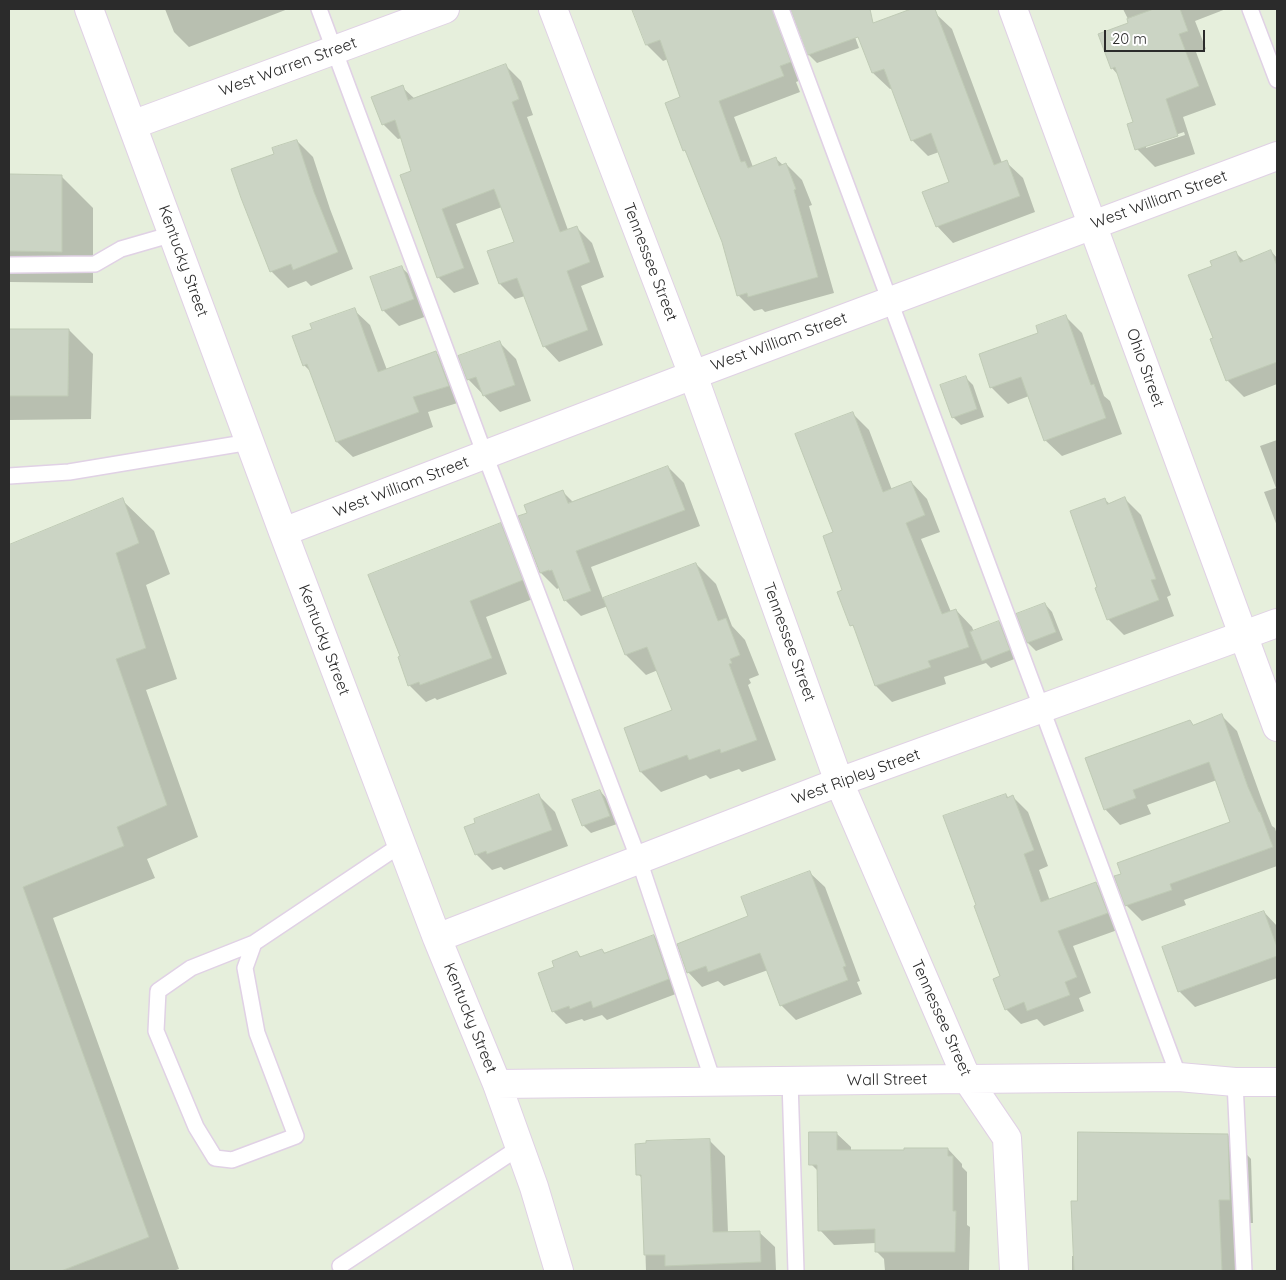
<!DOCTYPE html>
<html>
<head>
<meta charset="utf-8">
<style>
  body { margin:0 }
  #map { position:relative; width:1286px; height:1280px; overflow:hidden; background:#e6efdc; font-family:Quicksand,sans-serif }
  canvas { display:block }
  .frame { position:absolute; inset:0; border:10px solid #2b2b2b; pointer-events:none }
  .scale { position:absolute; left:1104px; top:30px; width:101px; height:22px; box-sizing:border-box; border:2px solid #2b2b2b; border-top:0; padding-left:6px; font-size:15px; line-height:18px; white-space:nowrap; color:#2b2b2b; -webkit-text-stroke:4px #fff; paint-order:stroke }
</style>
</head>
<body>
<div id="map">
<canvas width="1286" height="1280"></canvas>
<div class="frame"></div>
<div class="scale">20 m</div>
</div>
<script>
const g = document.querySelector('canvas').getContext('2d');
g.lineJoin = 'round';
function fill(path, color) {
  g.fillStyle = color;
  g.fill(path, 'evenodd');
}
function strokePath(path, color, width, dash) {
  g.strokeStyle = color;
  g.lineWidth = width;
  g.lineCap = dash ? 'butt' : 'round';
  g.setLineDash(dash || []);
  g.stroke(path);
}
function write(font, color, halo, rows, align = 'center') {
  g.font = font + ' Quicksand,sans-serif';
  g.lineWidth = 4.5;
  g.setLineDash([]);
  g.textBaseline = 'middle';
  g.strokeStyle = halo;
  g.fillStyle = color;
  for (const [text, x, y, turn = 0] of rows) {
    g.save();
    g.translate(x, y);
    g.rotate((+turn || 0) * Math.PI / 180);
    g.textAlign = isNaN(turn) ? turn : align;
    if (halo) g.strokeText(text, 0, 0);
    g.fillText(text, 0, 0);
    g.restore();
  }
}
fill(new Path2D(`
  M 165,9 L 288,9 L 189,47 L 174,32 Z
  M 644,9 L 783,9 L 806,78 L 796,82 L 800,92 L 734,117 L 753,167 L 775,158 L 783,165 L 786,164 L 802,180 L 812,205 L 809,206 L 834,293 L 765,312 L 762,309 L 754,311 L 738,295 L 723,241 L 687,154 L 684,150 L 682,97 L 668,59 L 663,61 L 647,45 L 635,12 Z
  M 915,9 L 919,9 L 926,16 L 935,13 L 952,29 L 1002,163 L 1006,162 L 1023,178 L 1035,212 L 953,243 L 937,226 L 950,183 L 939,152 L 928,156 L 912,140 L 893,88 L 890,89 L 873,73 L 857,31 Z
  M 1123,9 L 1226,9 L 1195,21 L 1206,49 L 1196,52 L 1216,105 L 1183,117 L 1195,154 L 1155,167 L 1137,149 L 1134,123 L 1119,76 L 1112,68 L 1130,23 ZM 1184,132 L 1185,135 L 1146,148 L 1146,145 Z
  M 848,18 L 859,48 L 817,63 L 809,55 L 798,25 Z
  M 506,66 L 521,81 L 533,115 L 527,117 L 568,230 L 576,227 L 592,243 L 604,277 L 581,286 L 603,345 L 559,362 L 544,346 L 525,296 L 515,299 L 500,284 L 515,243 L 502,207 L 456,224 L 479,284 L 454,293 L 438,277 L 413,172 L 402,138 L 398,139 L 383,124 L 402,87 L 415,99 Z
  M 297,141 L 313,157 L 330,209 L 353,269 L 311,286 L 306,281 L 288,288 L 272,272 L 243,198 L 276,155 Z
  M 9,175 L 61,176 L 93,208 L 93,283 L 9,282 Z
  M 1271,251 L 1277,258 L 1277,384 L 1244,397 L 1228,381 L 1212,340 L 1214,339 L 1235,252 L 1244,261 Z
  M 401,267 L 418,283 L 430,315 L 399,326 L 383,310 Z
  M 354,310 L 370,325 L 387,370 L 436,353 L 452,368 L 464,401 L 428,412 L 433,427 L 353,457 L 337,442 L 311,372 L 304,365 L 314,330 Z
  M 1066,317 L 1082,333 L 1104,396 L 1110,401 L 1122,434 L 1062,456 L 1045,440 L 1029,396 L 1008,404 L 991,387 L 1040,334 Z
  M 9,330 L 69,330 L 93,354 L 91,419 L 9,420 Z
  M 500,343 L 516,359 L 531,401 L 500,412 L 468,379 Z
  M 965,377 L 973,385 L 984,417 L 961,425 L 953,417 Z
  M 853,414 L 869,430 L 892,490 L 911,482 L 927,499 L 940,532 L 921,539 L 951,612 L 956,610 L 972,627 L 974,632 L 999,622 L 1007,630 L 1017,658 L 991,668 L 986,663 L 944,677 L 946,684 L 892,702 L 876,686 L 856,630 L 852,625 L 844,591 L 834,532 Z
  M 1277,440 L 1277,526 L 1264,492 L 1276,488 L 1260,446 Z
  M 668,467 L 684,483 L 700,526 L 591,567 L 603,599 L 696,564 L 716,584 L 732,626 L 745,640 L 759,675 L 749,679 L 751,683 L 748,685 L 776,760 L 742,772 L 739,769 L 710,779 L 706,775 L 661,792 L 641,772 L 625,729 L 673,711 L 658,670 L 646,675 L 626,655 L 608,606 L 581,616 L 565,600 L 560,587 L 557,589 L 541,573 L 520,517 L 529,513 L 563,492 L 573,502 Z
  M 1125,499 L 1141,515 L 1171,595 L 1167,597 L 1174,616 L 1124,635 L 1108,619 L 1099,588 L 1105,500 L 1110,504 Z
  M 122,500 L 154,531 L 170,574 L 146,585 L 177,679 L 146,690 L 198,837 L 147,859 L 155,878 L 53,918 L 179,1269 L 173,1271 L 9,1271 L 9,546 Z
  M 500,524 L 517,541 L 538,597 L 486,617 L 507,674 L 437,700 L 435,698 L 426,702 L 409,685 Z
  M 1045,604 L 1052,612 L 1063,640 L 1036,651 L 1028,643 L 1018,615 Z
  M 1222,716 L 1237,731 L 1263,803 L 1272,826 L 1275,828 L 1277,835 L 1277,866 L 1184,900 L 1186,905 L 1142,921 L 1126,905 L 1232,823 L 1217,780 L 1147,805 L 1151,814 L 1120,825 L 1105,809 L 1190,721 L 1194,726 Z
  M 600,791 L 607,799 L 617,824 L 591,833 L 583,825 Z
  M 1006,795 L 1009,798 L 1013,797 L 1028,812 L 1048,866 L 1039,870 L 1050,901 L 1096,884 L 1112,899 L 1123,928 L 1073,946 L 1091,993 L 1079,998 L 1084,1011 L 1044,1026 L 1037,1019 L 1021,1024 L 1006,1009 L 1001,977 Z
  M 539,796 L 555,812 L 568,846 L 504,870 L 501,867 L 492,870 L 476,854 L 477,823 Z
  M 810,873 L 825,887 L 860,981 L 857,982 L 862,994 L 796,1020 L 781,1005 L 768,970 L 724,986 L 718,981 L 702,987 L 688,972 L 750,917 Z
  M 1264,912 L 1277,926 L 1277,978 L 1195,1007 L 1179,991 Z
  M 654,936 L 667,949 L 681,992 L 607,1020 L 602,1015 L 584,1021 L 582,1019 L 566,1024 L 553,1011 L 556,967 L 577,953 L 582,958 L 602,950 L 606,954 Z
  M 836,1133 L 851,1147 L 851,1152 L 948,1149 L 962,1164 L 962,1167 L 967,1172 L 967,1225 L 970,1227 L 969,1271 L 885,1271 L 884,1259 L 876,1251 L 876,1243 L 834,1245 L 820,1230 L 819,1172 L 811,1164 Z
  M 1228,1135 L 1251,1159 L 1253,1223 L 1242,1223 L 1244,1271 L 1072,1271 L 1072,1256 L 1074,1256 L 1079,1202 Z
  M 710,1141 L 725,1156 L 728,1233 L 759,1232 L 775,1247 L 776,1271 L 646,1271 L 643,1179 L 638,1174 Z`), '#0003');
const building = new Path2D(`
  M 632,9 L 772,9 L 791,62 L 780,66 L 784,76 L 719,101 L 741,162 L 745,161 L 748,168 L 776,157 L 779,166 L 786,163 L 796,189 L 794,190 L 818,277 L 748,297 L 747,293 L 737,296 L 722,242 L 685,150 L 683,151 L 665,103 L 680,97 L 660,40 L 646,45 Z
  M 791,9 L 870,9 L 873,23 L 911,9 L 935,9 L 994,165 L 1007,160 L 1020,196 L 936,227 L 922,192 L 949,182 L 931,133 L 911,141 L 884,69 L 872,73 L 858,37 L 808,55 Z
  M 1154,9 L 1180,9 L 1188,31 L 1179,34 L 1199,86 L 1166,99 L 1178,136 L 1135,150 L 1127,124 L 1133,122 L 1115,67 L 1111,69 L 1098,34 L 1128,23 L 1127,19 Z
  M 506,64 L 519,99 L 512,102 L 560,232 L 577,226 L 590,262 L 567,271 L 588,330 L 543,347 L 517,278 L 499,284 L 487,251 L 514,242 L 494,189 L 442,209 L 464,268 L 437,278 L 400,175 L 411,171 L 395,120 L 382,125 L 371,97 L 403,85 L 408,100 Z
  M 297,140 L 314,192 L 338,252 L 293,270 L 291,264 L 270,272 L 241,198 L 231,169 L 274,154 L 272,148 Z
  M 9,174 L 62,175 L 62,252 L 9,251 Z
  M 1271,250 L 1277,266 L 1277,362 L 1226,381 L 1210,339 L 1213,338 L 1188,275 L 1212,266 L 1210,261 L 1236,251 L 1240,262 Z
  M 402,266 L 414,299 L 382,311 L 370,277 Z
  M 355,308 L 378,372 L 436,351 L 449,386 L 413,397 L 419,412 L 336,442 L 307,364 L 303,366 L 292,336 L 312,329 L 310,324 Z
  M 1066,315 L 1091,385 L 1094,384 L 1106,418 L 1044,441 L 1021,377 L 990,388 L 979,354 L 1038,333 L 1036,326 Z
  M 9,329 L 69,329 L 68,396 L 9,396 Z
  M 500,341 L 515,385 L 483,396 L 476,377 L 467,380 L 458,356 Z
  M 966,376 L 977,409 L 952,418 L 940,385 Z
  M 853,412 L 883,492 L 911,481 L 925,515 L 906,523 L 942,614 L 956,609 L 969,647 L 928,661 L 931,667 L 875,686 L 853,625 L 850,626 L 837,592 L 842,590 L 823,536 L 833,532 L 795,434 Z
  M 668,466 L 685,510 L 576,551 L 591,591 L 564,601 L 552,570 L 549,571 L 549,570 L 540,573 L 518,516 L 527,513 L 524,505 L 563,490 L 568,503 Z
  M 1125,497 L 1156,579 L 1151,580 L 1159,600 L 1107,620 L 1095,588 L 1097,587 L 1070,511 L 1105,498 L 1107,504 Z
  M 123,498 L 139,543 L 116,553 L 146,648 L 116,659 L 167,805 L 117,827 L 124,846 L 23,887 L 149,1237 L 61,1271 L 9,1271 L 9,545 Z
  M 501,523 L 523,580 L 470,601 L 492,658 L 420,685 L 419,682 L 408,686 L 398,657 L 400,656 L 368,575 Z
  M 696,563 L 718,621 L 726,618 L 740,655 L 730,659 L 732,663 L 729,664 L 757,740 L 721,753 L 720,749 L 689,760 L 687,755 L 640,772 L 624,728 L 672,710 L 647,647 L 625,655 L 603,598 Z
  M 1045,603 L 1056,632 L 1027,643 L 1016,614 Z
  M 999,621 L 1010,650 L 982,661 L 970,632 Z
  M 1222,714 L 1248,787 L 1259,812 L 1260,812 L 1273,847 L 1170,884 L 1172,890 L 1125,906 L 1114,876 L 1121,874 L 1117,863 L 1230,822 L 1209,762 L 1133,790 L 1136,798 L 1104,810 L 1085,758 L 1190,720 L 1193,725 Z
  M 600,790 L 610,816 L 582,826 L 572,800 Z
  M 539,794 L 552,830 L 487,854 L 486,851 L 475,855 L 464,827 L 475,823 L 474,819 Z
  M 1006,794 L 1007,798 L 1013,795 L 1034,850 L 1024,854 L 1041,902 L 1096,882 L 1108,913 L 1058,931 L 1077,977 L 1065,982 L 1070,995 L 1027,1011 L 1024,1002 L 1005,1010 L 993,979 L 1000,976 L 974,906 L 976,905 L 943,816 Z
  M 810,871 L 846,966 L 843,967 L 848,980 L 780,1006 L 760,953 L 708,972 L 706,966 L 687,973 L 677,944 L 748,916 L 741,897 Z
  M 1264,911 L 1277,947 L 1277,956 L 1178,992 L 1162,947 Z
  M 654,935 L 669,979 L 593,1008 L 591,1001 L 570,1009 L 569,1006 L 552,1012 L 538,973 L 554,967 L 552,961 L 577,951 L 580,957 L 602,949 L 604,953 Z
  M 809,1132 L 837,1132 L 837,1150 L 904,1150 L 904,1148 L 948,1148 L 948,1156 L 953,1156 L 953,1211 L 956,1211 L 955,1252 L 875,1252 L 875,1229 L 818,1231 L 817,1165 L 809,1165 Z
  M 1078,1132 L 1228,1134 L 1230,1200 L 1219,1200 L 1222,1271 L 1074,1271 L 1071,1201 L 1077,1201 Z
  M 710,1139 L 713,1232 L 760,1231 L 761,1262 L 665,1266 L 665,1255 L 644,1255 L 641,1175 L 636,1175 L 635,1144 L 646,1143 L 646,1141 Z`);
fill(building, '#cbd4c4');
strokePath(building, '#bfcab5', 1);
const lane = new Path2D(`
  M 319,9 L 485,455 L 639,860 L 713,1081
  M 781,9 L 1179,1077
  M 1250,9 L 1277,80
  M 9,265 L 95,264 L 121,249 L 173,234
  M 9,476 L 69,472 L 250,442
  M 254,943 L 245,968 L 257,1033 L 296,1136 L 232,1160 L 215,1158 L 196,1127 L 156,1031 L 158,991 L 191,968 L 254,943 L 402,844
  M 790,1081 L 796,1271
  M 1235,1082 L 1244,1271
  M 340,1266 L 520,1147`);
const street = new Path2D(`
  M 89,9 L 283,532 L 437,938 L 497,1084 L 534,1187 L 559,1271
  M 553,9 L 693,375 L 839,782 L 967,1079 L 1007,1138 L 1014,1271
  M 132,125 L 445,9
  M 283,532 L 693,375 L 1277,156
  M 437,938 L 839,782 L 1277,623
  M 497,1084 L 967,1079 L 1179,1077 L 1235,1082 L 1277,1082`);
const secondary = new Path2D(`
  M 1013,9 L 1277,727`);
strokePath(lane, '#e0d1e5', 18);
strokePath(street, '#e0d1e5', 30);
strokePath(secondary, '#e0d1e5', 30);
strokePath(lane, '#fff', 15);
strokePath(street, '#fff', 28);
strokePath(secondary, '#fff', 28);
write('16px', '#2b2b2b', '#fff', [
  ["West Warren Street",288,67,-20],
  ["West William Street",1159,200,-20],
  ["Kentucky Street",183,261,70],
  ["Tennessee Street",650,262,69],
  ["West William Street",779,342,-20],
  ["Ohio Street",1145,368,70],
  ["West William Street",401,487,-21],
  ["Kentucky Street",324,640,69],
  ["Tennessee Street",789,642,70],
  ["West Ripley Street",856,777,-20],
  ["Kentucky Street",470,1018,68],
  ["Tennessee Street",941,1018,66],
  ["Wall Street",887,1080,-1]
]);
</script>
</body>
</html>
